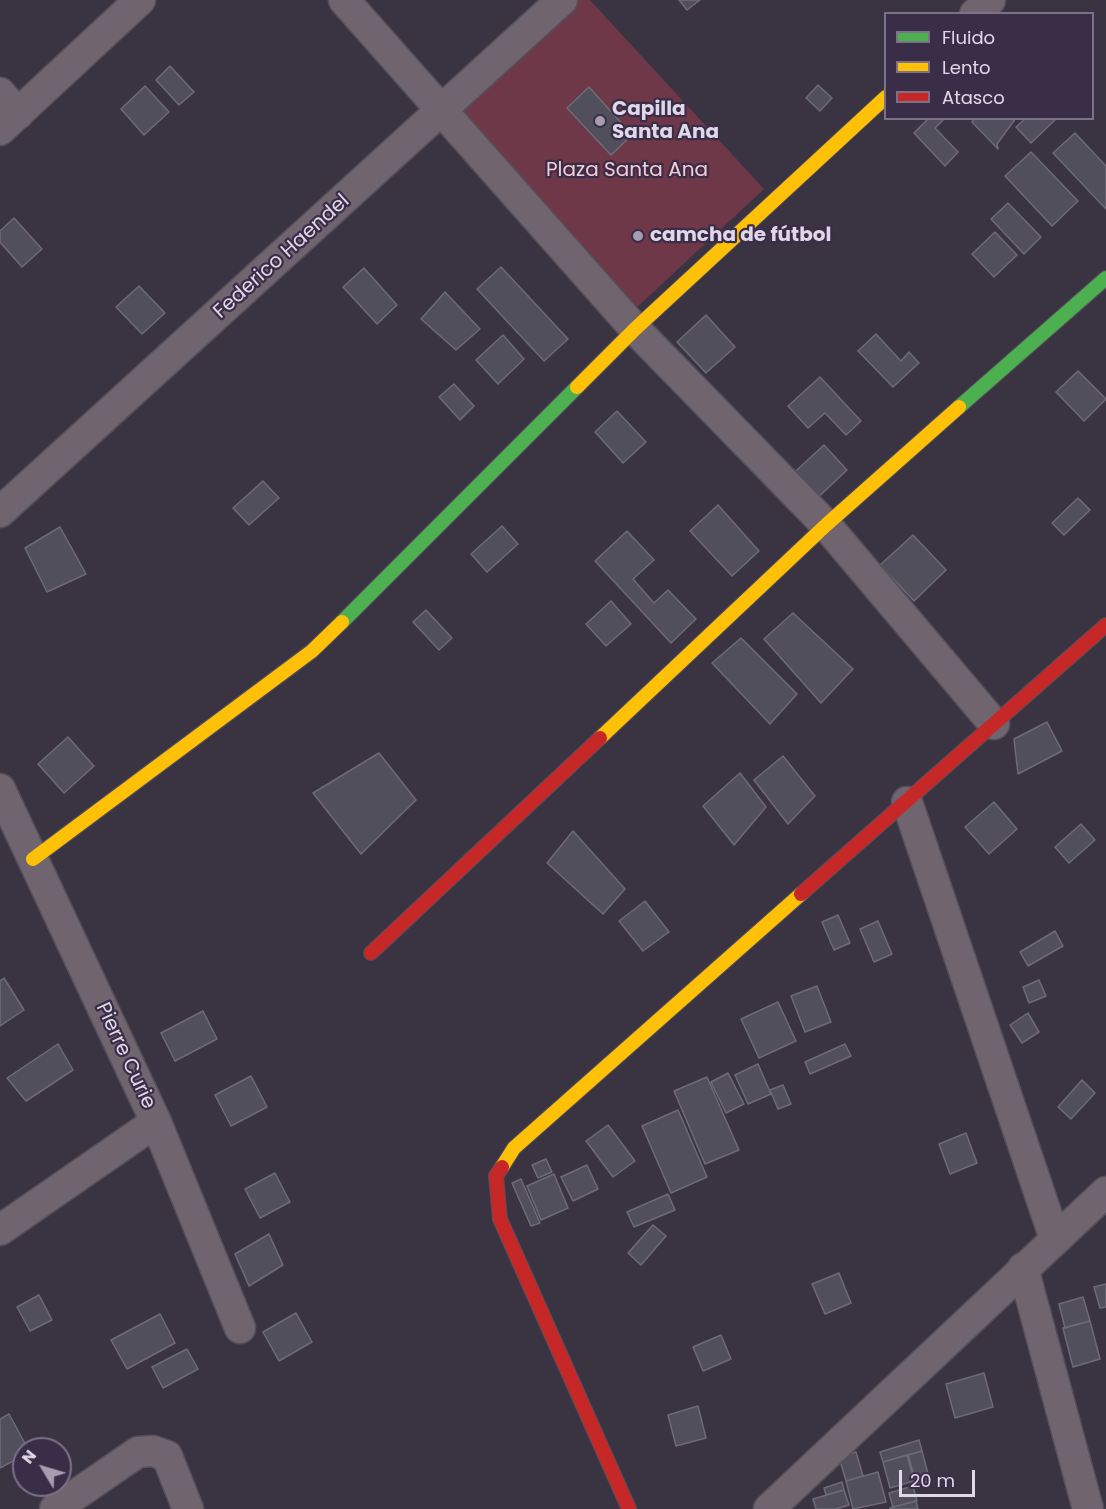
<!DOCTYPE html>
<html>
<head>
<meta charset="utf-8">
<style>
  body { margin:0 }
  #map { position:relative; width:1106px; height:1509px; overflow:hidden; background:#3a3342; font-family:Poppins,sans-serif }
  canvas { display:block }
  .legend { position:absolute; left:884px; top:12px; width:210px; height:108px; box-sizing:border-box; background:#3a2d48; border:2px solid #7c7188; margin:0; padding:8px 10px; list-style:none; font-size:18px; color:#e0d8e9 }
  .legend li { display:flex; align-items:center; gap:12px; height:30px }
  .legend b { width:30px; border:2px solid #7c7188 }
  .north { position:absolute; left:12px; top:1437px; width:60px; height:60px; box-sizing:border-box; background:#3a2d48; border:2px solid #7c7188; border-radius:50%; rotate:308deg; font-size:16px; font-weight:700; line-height:24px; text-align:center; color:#e0d8e9 }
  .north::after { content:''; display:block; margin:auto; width:21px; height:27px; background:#a69eaf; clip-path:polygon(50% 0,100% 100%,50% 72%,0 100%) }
  .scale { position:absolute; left:899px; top:1470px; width:76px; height:27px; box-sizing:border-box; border:3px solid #e0d8e9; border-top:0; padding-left:8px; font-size:18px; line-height:21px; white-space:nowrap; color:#e0d8e9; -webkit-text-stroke:4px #3a2d48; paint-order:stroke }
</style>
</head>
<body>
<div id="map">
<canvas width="1106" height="1509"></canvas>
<ul class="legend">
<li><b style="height:8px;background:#4caf50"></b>Fluido</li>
<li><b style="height:8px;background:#ffc107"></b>Lento</li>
<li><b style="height:8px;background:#c62828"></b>Atasco</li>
</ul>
<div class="north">N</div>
<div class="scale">20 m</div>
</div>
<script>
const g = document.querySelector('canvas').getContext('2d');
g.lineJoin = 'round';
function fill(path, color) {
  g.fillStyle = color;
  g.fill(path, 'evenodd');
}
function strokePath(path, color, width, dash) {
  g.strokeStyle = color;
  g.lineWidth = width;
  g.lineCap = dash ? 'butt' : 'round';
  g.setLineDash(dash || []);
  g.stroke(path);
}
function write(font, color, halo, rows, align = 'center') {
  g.font = font + ' Poppins,sans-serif';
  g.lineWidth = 4.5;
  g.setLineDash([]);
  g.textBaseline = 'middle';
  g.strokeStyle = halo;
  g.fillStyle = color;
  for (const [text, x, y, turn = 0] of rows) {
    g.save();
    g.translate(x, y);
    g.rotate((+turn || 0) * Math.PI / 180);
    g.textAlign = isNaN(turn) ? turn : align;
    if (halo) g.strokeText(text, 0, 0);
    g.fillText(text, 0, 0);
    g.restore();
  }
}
fill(new Path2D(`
  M 577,0 L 590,0 L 764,189 L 633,311 L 454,111 Z`), '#6e3848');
const building = new Path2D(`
  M 679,0 L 700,0 L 687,10 Z
  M 170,66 L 194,92 L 179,105 L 156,80 Z
  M 818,85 L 832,98 L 820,111 L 806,98 Z
  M 145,86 L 169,112 L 144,135 L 121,109 Z
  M 589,87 L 632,135 L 611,155 L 567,108 Z
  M 929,118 L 945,118 L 935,128 L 958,152 L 945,166 L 914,133 Z
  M 975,118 L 1016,118 L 997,144 L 998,149 L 972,122 Z
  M 1026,118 L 1057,118 L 1031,143 L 1016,127 Z
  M 1075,133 L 1106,166 L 1106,209 L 1053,153 Z
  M 1031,152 L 1078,201 L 1052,226 L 1005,176 Z
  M 1008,203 L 1041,237 L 1024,254 L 991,219 Z
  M 14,218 L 42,249 L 22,267 L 0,242 L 0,231 Z
  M 995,232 L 1017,255 L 994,277 L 972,254 Z
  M 501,267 L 568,339 L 544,361 L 477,289 Z
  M 364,268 L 397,305 L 377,324 L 343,287 Z
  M 139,286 L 165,313 L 142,334 L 116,307 Z
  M 445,292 L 480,329 L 456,350 L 421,319 Z
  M 706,315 L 735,347 L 706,373 L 677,342 Z
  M 876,334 L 901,361 L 909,352 L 919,363 L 893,387 L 858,351 Z
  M 503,335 L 524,359 L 498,384 L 476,360 Z
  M 1078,371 L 1106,399 L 1084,421 L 1056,392 Z
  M 820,377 L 861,421 L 846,435 L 825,413 L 808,428 L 788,406 Z
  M 454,384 L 474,406 L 460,420 L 439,397 Z
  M 617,411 L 646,442 L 623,463 L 595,432 Z
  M 824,445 L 847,470 L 810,505 L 787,479 Z
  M 263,481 L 279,498 L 249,525 L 233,508 Z
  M 1078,498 L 1090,510 L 1064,535 L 1052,523 Z
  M 718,505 L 759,551 L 732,576 L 690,531 Z
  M 502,526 L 518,544 L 487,572 L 471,554 Z
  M 60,527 L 86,574 L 47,592 L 25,548 Z
  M 627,531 L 654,560 L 633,579 L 654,603 L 668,590 L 696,619 L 671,643 L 595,561 Z
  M 913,535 L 946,570 L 914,601 L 880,565 Z
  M 611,601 L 631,624 L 606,646 L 586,624 Z
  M 426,610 L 452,638 L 439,650 L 413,622 Z
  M 793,613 L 853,669 L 821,703 L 764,639 Z
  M 741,638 L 797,694 L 770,724 L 712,663 Z
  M 1047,722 L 1062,751 L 1018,774 L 1014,739 Z
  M 68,737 L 94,766 L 64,793 L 38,764 Z
  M 379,753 L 416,800 L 361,854 L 313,793 Z
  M 783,756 L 815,796 L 788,824 L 754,780 Z
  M 740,773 L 766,807 L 734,845 L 703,806 Z
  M 994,802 L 1017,829 L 989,854 L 965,827 Z
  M 1081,824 L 1095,840 L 1069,863 L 1055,847 Z
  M 573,831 L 625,889 L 603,914 L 547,863 Z
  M 645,901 L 669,932 L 643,951 L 619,921 Z
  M 838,915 L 850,943 L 834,950 L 822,922 Z
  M 878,921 L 892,954 L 874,962 L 860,929 Z
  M 1055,931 L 1063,946 L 1028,966 L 1020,952 Z
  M 4,978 L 24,1010 L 0,1026 L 0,981 Z
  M 1039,980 L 1046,996 L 1029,1003 L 1023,987 Z
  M 817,986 L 831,1022 L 805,1032 L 791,996 Z
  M 778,1002 L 796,1041 L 759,1058 L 741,1019 Z
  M 203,1011 L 217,1039 L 175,1061 L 161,1033 Z
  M 1028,1013 L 1039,1032 L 1022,1043 L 1010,1025 Z
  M 58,1044 L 73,1070 L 26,1101 L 7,1078 Z
  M 845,1044 L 851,1056 L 810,1074 L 805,1062 Z
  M 758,1064 L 771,1094 L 748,1104 L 735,1075 Z
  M 728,1073 L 744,1104 L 726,1113 L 711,1082 Z
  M 251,1076 L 267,1107 L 231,1126 L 215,1095 Z
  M 707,1077 L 739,1150 L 705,1164 L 674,1091 Z
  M 1082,1080 L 1095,1093 L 1071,1119 L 1058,1107 Z
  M 783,1085 L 791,1104 L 778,1109 L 770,1090 Z
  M 678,1110 L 707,1177 L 671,1193 L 642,1126 Z
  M 608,1125 L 635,1161 L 613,1177 L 586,1141 Z
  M 966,1133 L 977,1163 L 950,1174 L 939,1144 Z
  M 546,1159 L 552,1172 L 538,1178 L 532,1165 Z
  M 587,1165 L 598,1189 L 573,1201 L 561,1177 Z
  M 275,1173 L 290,1202 L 260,1218 L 245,1189 Z
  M 554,1174 L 568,1208 L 541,1220 L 527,1186 Z
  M 521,1179 L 540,1223 L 531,1226 L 512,1183 Z
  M 668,1194 L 675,1210 L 634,1227 L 627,1212 Z
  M 653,1225 L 666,1236 L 641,1265 L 628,1253 Z
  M 269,1234 L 283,1265 L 249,1286 L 235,1254 Z
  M 839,1273 L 851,1303 L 825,1314 L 812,1284 Z
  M 1106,1284 L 1106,1307 L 1100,1308 L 1094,1287 Z
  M 39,1295 L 52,1320 L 30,1331 L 17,1307 Z
  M 1083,1297 L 1090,1321 L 1065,1328 L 1059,1304 Z
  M 296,1313 L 312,1342 L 279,1361 L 263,1332 Z
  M 160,1314 L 175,1343 L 127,1369 L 111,1340 Z
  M 1090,1321 L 1100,1359 L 1073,1367 L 1063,1328 Z
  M 721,1335 L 731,1359 L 703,1371 L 693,1347 Z
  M 187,1349 L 198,1369 L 163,1388 L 152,1367 Z
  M 984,1373 L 993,1407 L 955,1418 L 946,1384 Z
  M 698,1406 L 706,1438 L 676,1446 L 668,1415 Z
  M 9,1414 L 28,1449 L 24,1449 L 24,1455 L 0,1468 L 0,1419 Z
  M 919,1440 L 922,1451 L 883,1462 L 880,1452 Z
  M 922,1451 L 930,1481 L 917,1485 L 908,1455 Z
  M 856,1452 L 863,1476 L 846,1481 L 839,1457 Z
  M 907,1455 L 914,1481 L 890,1488 L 883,1462 Z
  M 878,1472 L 886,1502 L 853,1509 L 846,1481 Z
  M 842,1482 L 844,1490 L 826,1495 L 824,1488 Z
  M 913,1486 L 917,1501 L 893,1507 L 889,1493 Z
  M 844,1490 L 849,1505 L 836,1509 L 816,1509 L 813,1499 Z
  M 916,1501 L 918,1509 L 890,1509 L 890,1508 Z`);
fill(building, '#524f5c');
strokePath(building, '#6d6b77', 1.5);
const street = new Path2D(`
  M 344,0 L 635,329 L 826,525 L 994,724
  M 975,14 L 990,0
  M 0,93 L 18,114
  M 0,130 L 140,0
  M 0,512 L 562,0
  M 0,789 L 156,1122 L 240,1328
  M 907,802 L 1055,1239
  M 0,1230 L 156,1122
  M 1023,1268 L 1088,1509
  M 55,1509 L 138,1452 L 153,1451 L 167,1456 L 188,1509
  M 769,1509 L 1106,1192`);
const fast = new Path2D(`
  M 959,407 L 1106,278
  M 342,622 L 577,387`);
const slow = new Path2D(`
  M 577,387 L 635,329 L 886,97
  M 600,738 L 826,525 L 959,407
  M 33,859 L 312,651 L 342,622
  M 502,1167 L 514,1148 L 801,894`);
const jam = new Path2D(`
  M 801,894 L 1106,625
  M 371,953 L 600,738
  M 502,1167 L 496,1176 L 500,1219 L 629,1509`);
strokePath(street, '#554f5b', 33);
strokePath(fast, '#554f5b', 16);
strokePath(slow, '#554f5b', 16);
strokePath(jam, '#554f5b', 16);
strokePath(street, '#70646e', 30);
strokePath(fast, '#4caf50', 14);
strokePath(slow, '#ffc107', 14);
strokePath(jam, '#c62828', 14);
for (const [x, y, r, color] of [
  [600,121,6,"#a69eaf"],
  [638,236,6,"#a69eaf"]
]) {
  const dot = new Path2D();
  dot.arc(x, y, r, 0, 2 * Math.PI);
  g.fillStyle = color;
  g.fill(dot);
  strokePath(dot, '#3a2d48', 2);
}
write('bold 20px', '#e0d8e9', '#3a2d48', [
  ["Capilla",612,110],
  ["Santa Ana",612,133],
  ["camcha de fútbol",650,236]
], 'left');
write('20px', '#f5ccd4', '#3a2d48', [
  ["Plaza Santa Ana",627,171]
]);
write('20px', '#e0d8e9', '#3a2d48', [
  ["Federico Haendel",282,257,-42],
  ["Pierre Curie",125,1056,65]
]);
</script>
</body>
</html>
